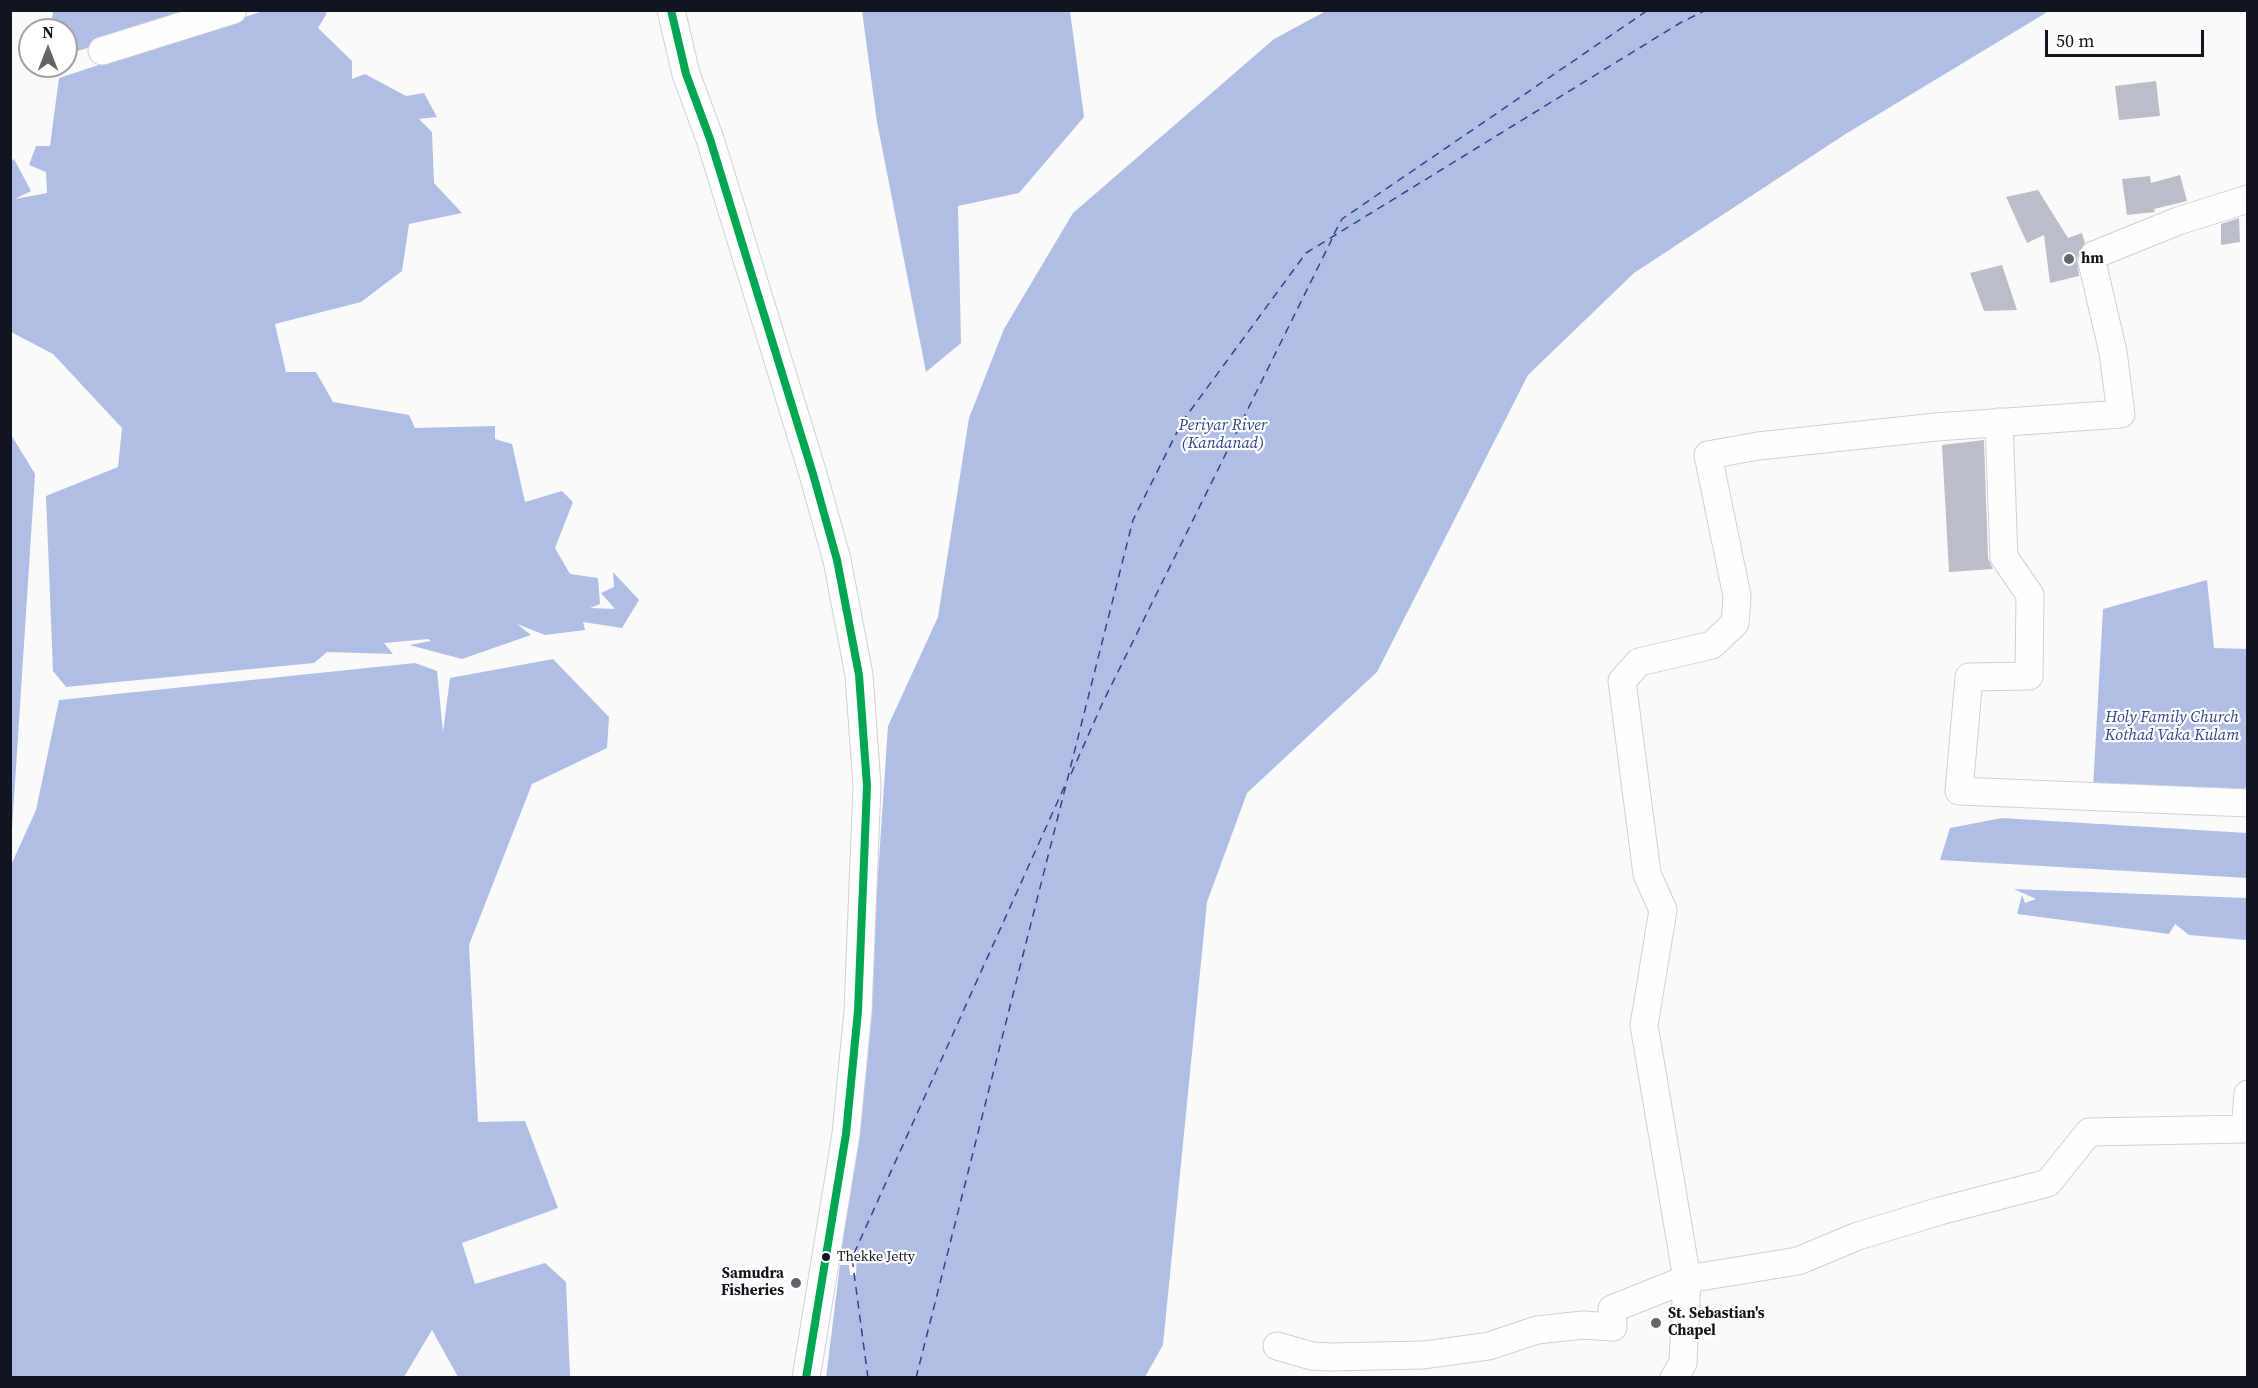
<!DOCTYPE html>
<html>
<head>
<meta charset="utf-8">
<style>
  body { margin:0 }
  #map { position:relative; width:2258px; height:1388px; overflow:hidden; background:#fafafa; font-family:"Source Serif 4",serif }
  canvas { display:block }
  .frame { position:absolute; inset:0; border:12px solid #111520; pointer-events:none }
  .north { position:absolute; left:18px; top:18px; width:60px; height:60px; box-sizing:border-box; background:#fff; border:2px solid #a0a1a6; border-radius:50%; rotate:0deg; font-size:16px; font-weight:700; line-height:24px; text-align:center; color:#111520 }
  .north::after { content:''; display:block; margin:auto; width:21px; height:27px; background:#63656c; clip-path:polygon(50% 0,100% 100%,50% 72%,0 100%) }
  .scale { position:absolute; left:2045px; top:30px; width:159px; height:27px; box-sizing:border-box; border:3px solid #111520; border-top:0; padding-left:8px; font-size:18px; line-height:21px; white-space:nowrap; color:#111520; -webkit-text-stroke:4px #fff; paint-order:stroke }
</style>
</head>
<body>
<div id="map">
<canvas width="2258" height="1388"></canvas>
<div class="frame"></div>
<div class="north">N</div>
<div class="scale">50 m</div>
</div>
<script>
const g = document.querySelector('canvas').getContext('2d');
g.lineJoin = 'round';
function fill(path, color) {
  g.fillStyle = color;
  g.fill(path, 'evenodd');
}
function strokePath(path, color, width, dash) {
  g.strokeStyle = color;
  g.lineWidth = width;
  g.lineCap = dash ? 'butt' : 'round';
  g.setLineDash(dash || []);
  g.stroke(path);
}
function write(font, color, halo, rows, align = 'center') {
  g.font = font + ' "Source Serif 4",serif';
  g.lineWidth = 4.5;
  g.setLineDash([]);
  g.textBaseline = 'middle';
  g.strokeStyle = halo;
  g.fillStyle = color;
  for (const [text, x, y, turn = 0] of rows) {
    g.save();
    g.translate(x, y);
    g.rotate((+turn || 0) * Math.PI / 180);
    g.textAlign = isNaN(turn) ? turn : align;
    if (halo) g.strokeText(text, 0, 0);
    g.fillText(text, 0, 0);
    g.restore();
  }
}
fill(new Path2D(`
  M 53,11 L 211,11 L 167,26 L 66,54 L 66,30 L 51,28 Z
  M 263,11 L 323,11 L 327,13 L 318,28 L 352,61 L 352,79 L 365,74 L 406,96 L 424,93 L 437,117 L 419,119 L 432,132 L 434,183 L 462,213 L 409,224 L 402,271 L 361,302 L 275,324 L 286,372 L 316,372 L 333,402 L 409,415 L 415,428 L 495,426 L 495,439 L 512,444 L 525,502 L 562,491 L 573,502 L 555,548 L 570,574 L 598,578 L 600,604 L 590,608 L 615,609 L 601,593 L 614,587 L 613,572 L 639,600 L 622,628 L 583,622 L 585,630 L 545,635 L 517,624 L 531,635 L 462,659 L 409,645 L 431,641 L 428,639 L 384,643 L 393,654 L 327,652 L 314,663 L 66,687 L 53,671 L 46,496 L 118,467 L 122,428 L 53,354 L 11,332 L 11,161 L 14,159 L 31,191 L 15,199 L 47,193 L 46,172 L 29,165 L 36,146 L 50,146 L 59,78 Z
  M 862,11 L 1070,11 L 1084,117 L 1019,193 L 958,206 L 961,343 L 926,372 L 877,122 Z
  M 1326,11 L 2049,11 L 1844,135 L 1634,273 L 1528,375 L 1377,672 L 1247,793 L 1207,902 L 1163,1345 L 1145,1377 L 826,1378 L 866,1053 L 888,726 L 938,617 L 969,418 L 1004,329 L 1073,213 L 1274,39 Z
  M 10,433 L 35,474 L 11,845 L 10,845 Z
  M 2207,580 L 2214,648 L 2247,649 L 2247,806 L 2092,806 L 2103,609 Z
  M 553,659 L 609,717 L 607,748 L 532,784 L 469,945 L 478,1122 L 525,1121 L 558,1208 L 462,1243 L 475,1284 L 545,1263 L 566,1282 L 570,1377 L 458,1377 L 432,1330 L 404,1377 L 11,1377 L 11,865 L 36,810 L 59,700 L 415,663 L 437,671 L 443,732 L 450,678 Z
  M 2002,818 L 2247,833 L 2247,878 L 1940,860 L 1950,828 Z
  M 2014,889 L 2247,898 L 2247,940 L 2189,935 L 2175,924 L 2169,934 L 2017,914 L 2022,895 L 2025,903 L 2036,899 Z`), '#b0bee5');
fill(new Path2D(`
  M 839,1250 L 857,1250 L 856,1275 L 850,1275 L 849,1265 L 837,1265 Z`), '#fafafa');
strokePath(new Path2D(`
  M 1334,234 L 1342,219 L 1648,10
  M 1071,774 L 1103,702 L 1332,239
  M 868,1378 L 852,1258 L 1066,783
  M 916,1378 L 1133,520 L 1182,422 L 1306,253 L 1680,23 L 1706,10`), '#324488', 1.5, [8, 6]);
fill(new Path2D(`
  M 2156,81 L 2160,116 L 2119,120 L 2115,86 Z
  M 2180,175 L 2187,201 L 2154,209 L 2155,212 L 2127,215 L 2122,179 L 2150,176 L 2151,183 Z
  M 2038,190 L 2068,238 L 2082,233 L 2085,243 L 2077,258 L 2079,276 L 2050,283 L 2044,235 L 2027,243 L 2006,197 Z
  M 2239,218 L 2240,242 L 2221,245 L 2221,224 Z
  M 2002,265 L 2017,310 L 1984,311 L 1970,273 Z
  M 1984,440 L 1988,558 L 1993,569 L 1949,572 L 1942,445 Z`), '#bbbec8');
const minor = new Path2D(`
  M 671,10 L 686,74 L 710,139 L 813,474 L 837,560 L 859,675 L 867,786 L 858,1011 L 846,1134 L 806,1378
  M 102,51 L 233,10
  M 1999,422 L 2004,557 L 2030,595 L 2029,676 L 1969,677 L 1959,791 L 2248,803
  M 1277,1346 L 1312,1356 L 1330,1357 L 1424,1355 L 1489,1346 L 1537,1330 L 1583,1325 L 1613,1327 L 1612,1309 L 1687,1279 L 1798,1261 L 1858,1236 L 1940,1211 L 2048,1183 L 2089,1132 L 2245,1129 L 2248,1094
  M 1674,1378 L 1683,1363 L 1687,1279 L 1644,1025 L 1663,910 L 1647,874 L 1622,681 L 1639,662 L 1712,645 L 1735,623 L 1737,596 L 1708,455 L 1758,446 L 1936,427 L 2121,414 L 2113,352 L 2092,262 L 2094,255 L 2178,221 L 2248,199`);
strokePath(minor, '#ced0d7', 29);
strokePath(minor, '#fefefe', 27);
strokePath(new Path2D(`
  M 671,10 L 686,74 L 710,139 L 813,474 L 837,560 L 859,675 L 867,786 L 858,1011 L 846,1134 L 806,1378`), '#00a651', 8);
for (const [x, y, r, color] of [
  [2069,259,6,"#63656c"],
  [826,1257,5,"#111520"],
  [796,1283,6,"#63656c"],
  [1656,1323,6,"#63656c"]
]) {
  const dot = new Path2D();
  dot.arc(x, y, r, 0, 2 * Math.PI);
  g.fillStyle = color;
  g.fill(dot);
  strokePath(dot, '#fff', 2);
}
write('14px', '#111520', '#fff', [
  ["Thekke Jetty",837,1257]
], 'left');
write('bold 15px', '#111520', '#fff', [
  ["hm",2081,259],
  ["Samudra",784,1274,"right"],
  ["Fisheries",784,1291,"right"],
  ["St. Sebastian's",1668,1314],
  ["Chapel",1668,1331]
], 'left');
write('italic 16px', '#324488', '#fff', [
  ["Periyar River",1223,426],
  ["(Kandanad)",1223,444],
  ["Holy Family Church",2172,718],
  ["Kothad Vaka Kulam",2172,736]
]);
</script>
</body>
</html>
